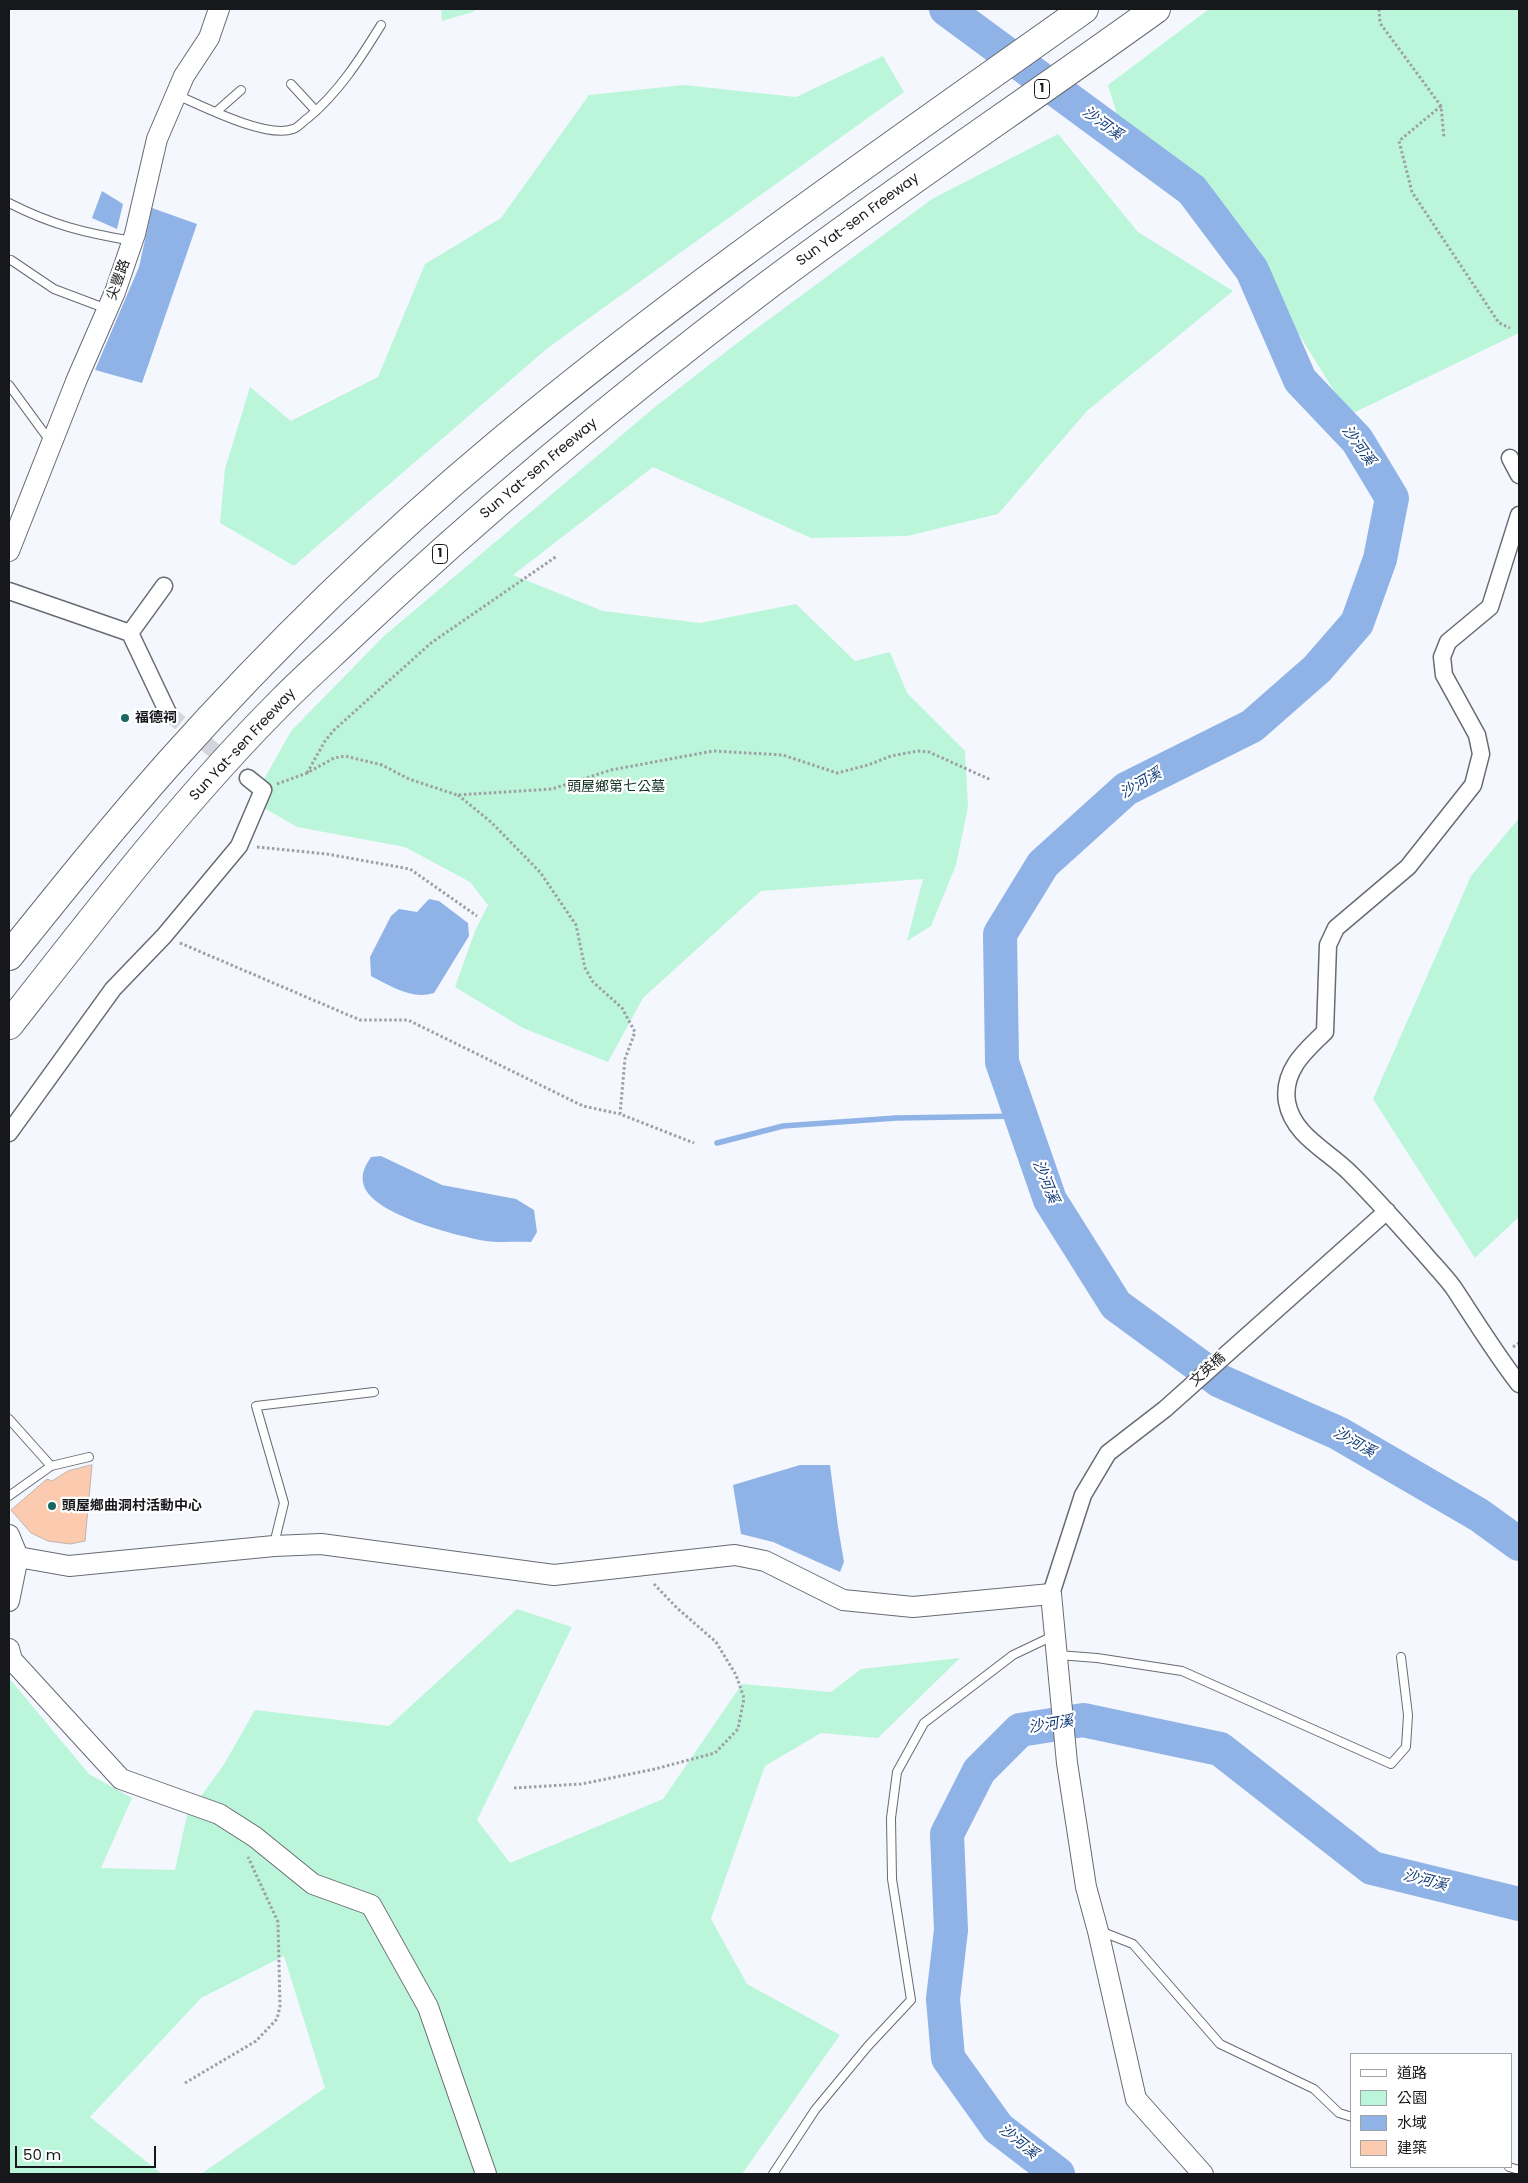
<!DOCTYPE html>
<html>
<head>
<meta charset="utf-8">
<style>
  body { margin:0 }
  #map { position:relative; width:1528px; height:2183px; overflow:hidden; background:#f4f7fe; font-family:Poppins,"Noto Sans TC",sans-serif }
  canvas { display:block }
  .frame { position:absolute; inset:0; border:10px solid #17181b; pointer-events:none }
  .legend { position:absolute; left:1350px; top:2053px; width:162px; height:115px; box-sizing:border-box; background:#fff; border:1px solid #a2a3a4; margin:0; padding:6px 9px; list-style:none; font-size:15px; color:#17181b }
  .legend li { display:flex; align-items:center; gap:10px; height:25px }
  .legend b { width:25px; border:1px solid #a2a3a4 }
  .scale { position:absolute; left:15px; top:2146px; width:141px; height:22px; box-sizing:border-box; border:2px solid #17181b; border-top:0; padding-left:6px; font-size:15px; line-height:18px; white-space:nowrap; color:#17181b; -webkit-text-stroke:4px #fff; paint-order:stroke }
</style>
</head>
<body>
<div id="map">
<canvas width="1528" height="2183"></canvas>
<div class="frame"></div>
<ul class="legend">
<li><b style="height:6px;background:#fff"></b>道路</li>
<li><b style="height:14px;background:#bcf6da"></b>公園</li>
<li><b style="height:14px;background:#90b3e7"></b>水域</li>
<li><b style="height:14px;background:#fccbaf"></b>建築</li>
</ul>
<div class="scale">50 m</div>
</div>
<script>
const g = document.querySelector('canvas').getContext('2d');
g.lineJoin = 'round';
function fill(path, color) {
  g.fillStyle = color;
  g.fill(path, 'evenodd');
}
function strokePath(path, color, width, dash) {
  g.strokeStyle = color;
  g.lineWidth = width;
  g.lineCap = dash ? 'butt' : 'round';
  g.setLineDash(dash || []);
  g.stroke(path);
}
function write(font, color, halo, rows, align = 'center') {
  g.font = font + ' Poppins,"Noto Sans TC",sans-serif';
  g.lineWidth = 4.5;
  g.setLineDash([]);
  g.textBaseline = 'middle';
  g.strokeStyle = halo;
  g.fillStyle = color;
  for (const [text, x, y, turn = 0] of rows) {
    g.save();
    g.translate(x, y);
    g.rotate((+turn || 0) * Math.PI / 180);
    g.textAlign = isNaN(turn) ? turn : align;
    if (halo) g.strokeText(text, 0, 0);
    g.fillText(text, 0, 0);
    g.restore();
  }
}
fill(new Path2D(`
  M 441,9 L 475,9 L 473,12 L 442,21 Z
  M 1209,9 L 1519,9 L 1519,333 L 1349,415 L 1217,202 L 1117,115 L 1108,85 Z
  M 883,56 L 904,92 L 549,347 L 294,566 L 220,523 L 225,469 L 250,387 L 291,421 L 378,377 L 425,264 L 501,218 L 589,95 L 684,85 L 796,97 Z
  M 1058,134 L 1138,232 L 1233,291 L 1087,411 L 998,514 L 907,536 L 811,538 L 653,467 L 513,575 L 603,611 L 700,623 L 796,604 L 855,661 L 890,652 L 907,693 L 965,751 L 968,807 L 956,865 L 931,926 L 907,941 L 923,879 L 761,891 L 643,998 L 608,1062 L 523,1028 L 455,987 L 475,931 L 488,905 L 470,882 L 405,847 L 297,827 L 252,801 L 291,731 L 384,636 L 655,407 L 745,337 L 932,199 Z
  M 1519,818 L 1519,1217 L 1475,1258 L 1373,1099 L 1471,876 Z
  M 517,1609 L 572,1627 L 477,1820 L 510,1863 L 663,1799 L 742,1684 L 831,1692 L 861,1669 L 960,1658 L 878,1738 L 821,1733 L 765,1766 L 711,1919 L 747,1984 L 840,2035 L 742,2174 L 201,2174 L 325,2088 L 284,1956 L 201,1998 L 90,2117 L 162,2174 L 9,2174 L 9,1678 L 89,1774 L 132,1798 L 101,1868 L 175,1870 L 187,1815 L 223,1766 L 255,1710 L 389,1726 Z`), '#bcf6da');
fill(new Path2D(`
  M 102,191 L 123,204 L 117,229 L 92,218 Z
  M 152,208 L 197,224 L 142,383 L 95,370 L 139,267 Z
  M 429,899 L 439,901 L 468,923 L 469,936 L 434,993 C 411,1000 391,986 371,976 L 370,957 L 391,916 L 399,909 L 417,912 Z
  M 381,1156 L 442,1185 L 516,1199 L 534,1210 L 537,1232 L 531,1242 C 517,1241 500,1243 486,1241 C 457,1236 374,1215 364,1186 C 360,1175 365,1166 371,1157 Z
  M 800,1465 L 830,1465 L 838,1527 L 844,1562 L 840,1572 L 773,1542 L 741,1534 L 733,1485 Z`), '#90b3e7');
strokePath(new Path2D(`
  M 717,1143 L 783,1126 L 896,1118 L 1021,1116`), '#90b3e7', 5.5);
strokePath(new Path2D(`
  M 946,9 L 1192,190 L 1252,270 L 1300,380 L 1357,440 L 1392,498 L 1380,559 L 1357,623 L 1317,669 L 1252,726 L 1126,789 L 1043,864 L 1000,934 L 1002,1062 L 1050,1200 L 1116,1305 L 1220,1381 L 1338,1433 L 1479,1515 L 1519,1544
  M 1058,2174 L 998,2128 L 948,2058 L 943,1999 L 951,1930 L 947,1834 L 979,1771 L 1020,1730 L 1083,1720 L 1220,1749 L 1372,1868 L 1519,1904`), '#90b3e7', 34);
const building = new Path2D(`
  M 92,1465 L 85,1541 L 70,1544 L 48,1541 L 31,1533 L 11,1510 L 47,1479 L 52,1481 L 68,1471 Z`);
fill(building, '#fccbaf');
strokePath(building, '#bdb4af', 1);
strokePath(new Path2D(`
  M 168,713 L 248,778`), '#d3d6dc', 16, [16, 8]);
const service = new Path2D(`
  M 291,84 L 316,111
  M 177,95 C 202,106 267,139 293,129 C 298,128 303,121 308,118 C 339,92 360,59 381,25
  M 216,112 L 241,90
  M 9,203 C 52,225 85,233 133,241
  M 11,260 L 54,289 L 107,309
  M 9,385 L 50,441
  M 9,1419 L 51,1466
  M 9,1496 L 51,1466 L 89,1457
  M 274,1544 L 284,1503 L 256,1406 L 374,1392
  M 1058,1655 L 1097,1658 L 1182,1671 L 1391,1764 L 1406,1747 L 1408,1715 L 1401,1657
  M 1100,1931 L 1133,1944 L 1220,2044 L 1314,2089 L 1339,2113 L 1352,2117
  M 1509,2167 L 1519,2170
  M 773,2174 L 815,2110 L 868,2046 L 911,2000 L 892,1879 L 891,1818 L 897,1772 L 924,1723 L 1013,1655 L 1053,1636`);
const minor = new Path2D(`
  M 1510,458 L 1519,475
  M 1519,515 L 1490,607 L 1448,642 L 1442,657 L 1444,675 L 1477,735 L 1481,754 L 1473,785 L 1408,867 L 1336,928 L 1328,945 L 1325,1032 C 1305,1051 1282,1071 1287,1102 C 1293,1136 1329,1151 1351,1174 C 1376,1199 1400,1226 1423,1252 C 1433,1264 1444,1275 1453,1287 C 1475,1320 1495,1353 1519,1384
  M 9,591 L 130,633 L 168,713
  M 130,633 L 164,586
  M 9,1133 L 113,989 L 164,936 L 239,846 L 263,790 L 248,778
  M 1051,1594 L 1083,1495 L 1108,1453 L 1165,1409 L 1387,1211`);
const tertiary = new Path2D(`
  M 9,551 L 77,379 L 115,292 L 135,234 L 157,139 L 184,76 L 209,38 L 219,9
  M 9,1535 L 18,1557 L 9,1601
  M 18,1557 L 69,1566 L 274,1546 L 321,1544 L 554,1575 L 735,1555 L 765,1561 L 843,1600 L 913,1607 L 1051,1594 L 1067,1763 L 1086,1887 L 1098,1931 L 1136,2099 L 1203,2174
  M 9,1649 L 12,1660 L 121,1779 L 219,1814 L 255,1837 L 313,1884 L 371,1905 L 428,2007 L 486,2174`);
const motorway = new Path2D(`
  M 9,956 C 62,890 115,824 171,761 C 270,650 383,540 498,444 C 685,288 886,150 1084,9
  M 9,1025 C 96,914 183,800 283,700 C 307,676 332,654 356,631 C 484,510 619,398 759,292 C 889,194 1024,104 1156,9`);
strokePath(service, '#686b72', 10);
strokePath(minor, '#686b72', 19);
strokePath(tertiary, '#686b72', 22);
strokePath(motorway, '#686b72', 30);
strokePath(new Path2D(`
  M 1379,9 L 1380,23 L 1441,106 L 1444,138
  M 1441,106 L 1399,141 L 1412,192 L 1499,323 L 1510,328
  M 307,773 L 325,741 L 334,730 L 431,643 L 557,556
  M 277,784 L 307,773 L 334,758 L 345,756 L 382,765 L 409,779 L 457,795 L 552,789 L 611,770 L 713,751 L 783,755 L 837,773 L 868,765 L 891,756 L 918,751 L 929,752 L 991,780
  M 458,795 L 491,822 L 540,872 L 576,925 L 585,968 L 593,982 L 622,1008 L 635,1032 L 625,1059 L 620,1114 L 694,1143
  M 257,847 L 327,854 L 410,869 L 477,916
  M 180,943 L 360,1020 L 408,1020 L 583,1106 L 620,1114
  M 1513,1347 L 1519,1343
  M 514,1788 L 581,1784 L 655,1769 L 715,1753 L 738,1729 L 744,1698 L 736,1675 L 716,1642 L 677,1608 L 653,1583
  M 185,2083 L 256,2041 L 277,2019 L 280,2006 L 278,1922 L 248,1857`), '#9da0a5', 3, [2.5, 2.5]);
strokePath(service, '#fff', 8);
strokePath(minor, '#fff', 16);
strokePath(tertiary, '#fff', 20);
strokePath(motorway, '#fff', 28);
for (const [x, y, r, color] of [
  [125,718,5,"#186663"],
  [52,1506,5,"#186663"]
]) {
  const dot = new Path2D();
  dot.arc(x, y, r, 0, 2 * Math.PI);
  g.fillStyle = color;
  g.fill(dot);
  strokePath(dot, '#fff', 2);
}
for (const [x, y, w] of [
  [1042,89,15],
  [440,554,15]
]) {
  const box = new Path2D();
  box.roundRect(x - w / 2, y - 9.5, w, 19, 4);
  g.fillStyle = '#fff';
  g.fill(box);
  strokePath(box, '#17181b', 1);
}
write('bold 12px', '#17181b', null, [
  ["1",1042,89],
  ["1",440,554]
]);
write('14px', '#17181b', '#fff', [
  ["Sun Yat-sen Freeway",858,220,-36],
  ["尖豐路",119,280,-70],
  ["Sun Yat-sen Freeway",539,469,-40],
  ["Sun Yat-sen Freeway",243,745,-47],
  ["文英橋",1208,1370,-42]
]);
write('bold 14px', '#17181b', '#fff', [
  ["福德祠",135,718],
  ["頭屋鄉曲洞村活動中心",62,1506]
], 'left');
write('14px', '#103123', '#fff', [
  ["頭屋鄉第七公墓",616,787]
]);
write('italic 15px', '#123c79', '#fff', [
  ["沙河溪",1102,124,36],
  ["沙河溪",1358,446,54],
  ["沙河溪",1141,784,-30],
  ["沙河溪",1045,1182,68],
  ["沙河溪",1354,1443,29],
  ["沙河溪",1051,1725,-9],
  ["沙河溪",1425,1881,14],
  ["沙河溪",1018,2142,39]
]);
</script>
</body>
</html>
